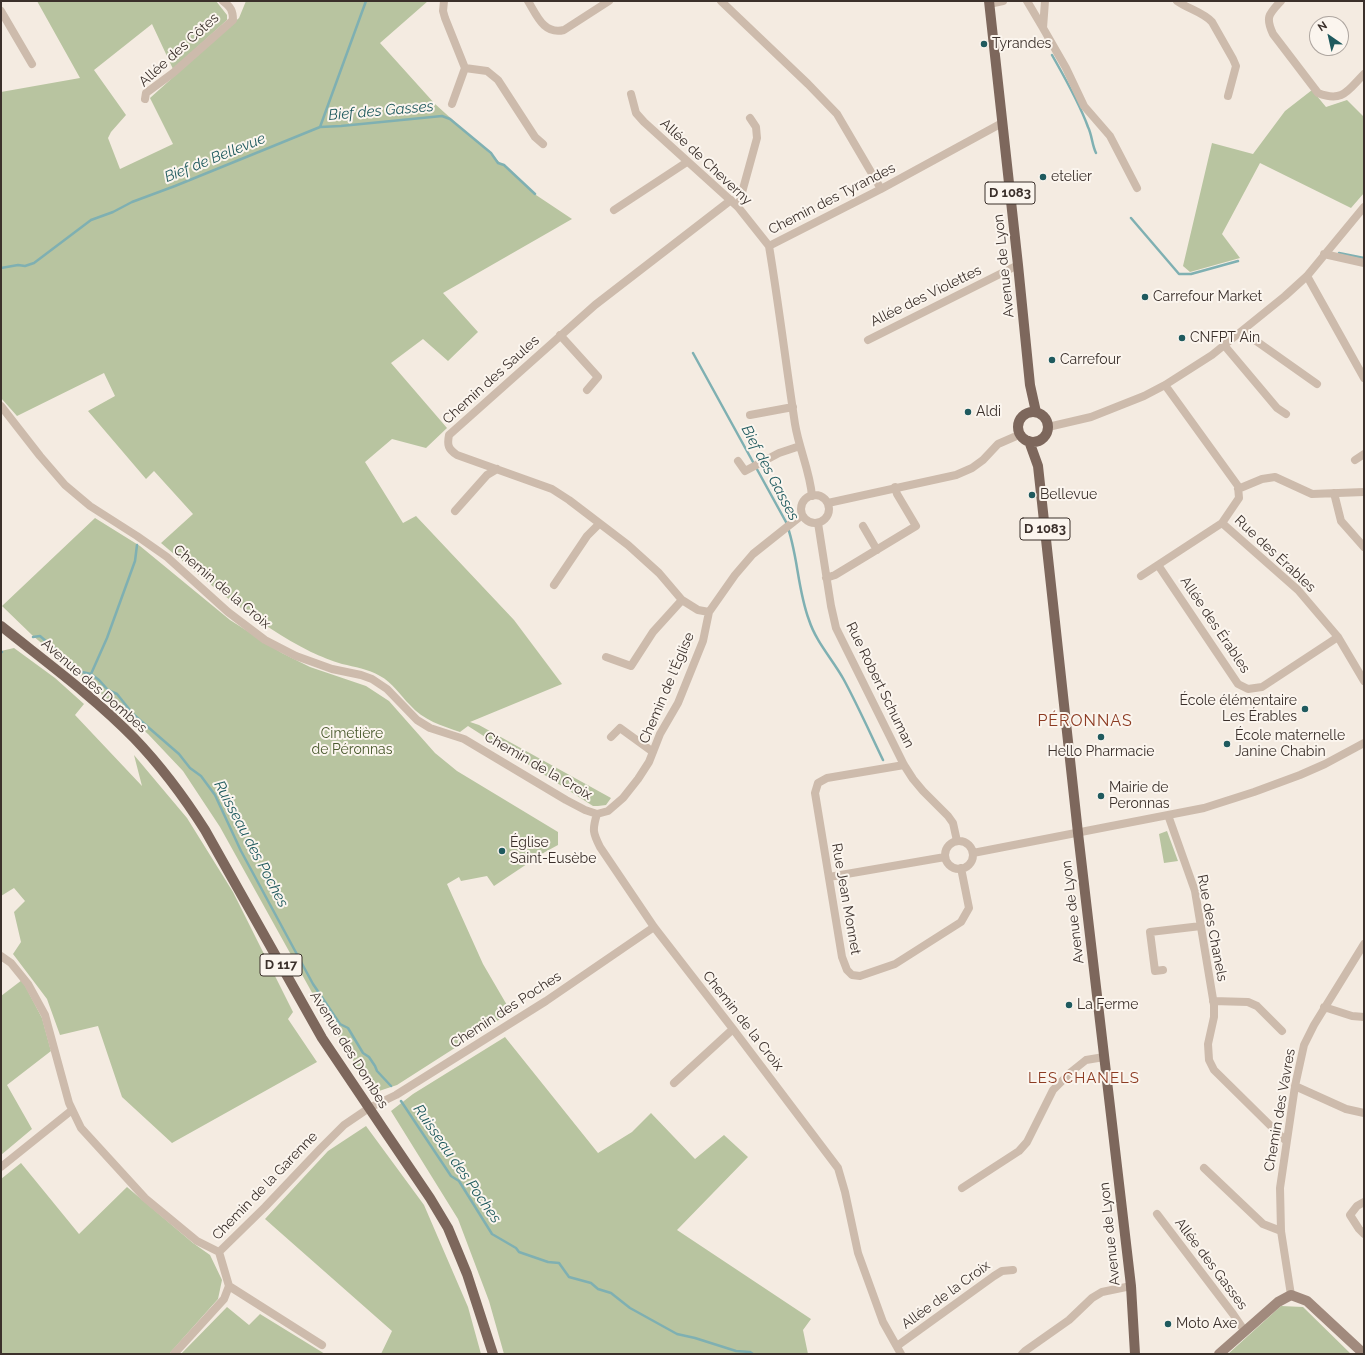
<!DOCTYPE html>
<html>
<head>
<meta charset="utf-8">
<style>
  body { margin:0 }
  #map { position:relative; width:1365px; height:1355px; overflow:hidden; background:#f4ebe1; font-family:Raleway,sans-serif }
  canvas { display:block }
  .frame { position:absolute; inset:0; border:2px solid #3b302b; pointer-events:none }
  .north { position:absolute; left:1309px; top:16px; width:40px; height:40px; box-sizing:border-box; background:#fbf5ee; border:1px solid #aea6a0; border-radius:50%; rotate:326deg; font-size:11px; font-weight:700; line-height:16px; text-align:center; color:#3b302b }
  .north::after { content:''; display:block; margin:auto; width:14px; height:18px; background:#1f5a5e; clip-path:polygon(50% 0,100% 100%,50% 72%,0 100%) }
</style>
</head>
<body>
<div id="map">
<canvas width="1365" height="1355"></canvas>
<div class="frame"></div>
<div class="north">N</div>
</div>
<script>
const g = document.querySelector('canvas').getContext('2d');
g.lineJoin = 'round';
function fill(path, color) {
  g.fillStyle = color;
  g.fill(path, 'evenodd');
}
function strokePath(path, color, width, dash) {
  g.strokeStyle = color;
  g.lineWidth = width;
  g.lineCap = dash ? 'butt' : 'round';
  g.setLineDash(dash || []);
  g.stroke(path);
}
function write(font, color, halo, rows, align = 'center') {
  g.font = font + ' Raleway,sans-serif';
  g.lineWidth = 4;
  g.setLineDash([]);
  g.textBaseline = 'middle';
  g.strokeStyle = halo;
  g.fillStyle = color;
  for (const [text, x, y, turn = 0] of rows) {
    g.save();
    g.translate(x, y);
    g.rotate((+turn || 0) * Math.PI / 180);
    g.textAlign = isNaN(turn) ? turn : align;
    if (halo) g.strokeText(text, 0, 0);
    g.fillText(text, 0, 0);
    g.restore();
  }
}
fill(new Path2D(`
  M 37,1 L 216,1 L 227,15 L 227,20 L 173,69 L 152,24 L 94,70 L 126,115 L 111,132 L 108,138 L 120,169 L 173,144 L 150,98 L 239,18 L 246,1 L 428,1 L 380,43 L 435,104 L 536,195 L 572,219 L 443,293 L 478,332 L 448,361 L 423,339 L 391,363 L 447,428 L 426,448 L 392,439 L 365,462 L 403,523 L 416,516 L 514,620 L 562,684 L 470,722 L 479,725 L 611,798 L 606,805 L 598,806 L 593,806 L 468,726 L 460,732 C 442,726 423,720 410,705 C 400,695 392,682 380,676 C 368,669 355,667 342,664 C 332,661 320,656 311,652 C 256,624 208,583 161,543 L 193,514 L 154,471 L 146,479 L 88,411 L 115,396 L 104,373 L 17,416 L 1,398 L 1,92 L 80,78 Z
  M 1312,90 L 1326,107 L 1347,100 L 1364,117 L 1364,193 L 1351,208 L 1260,163 L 1222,234 L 1240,258 L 1190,272 L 1183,266 L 1212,143 L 1253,154 L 1285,111 Z
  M 95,518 L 140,546 L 230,620 L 282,653 L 310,667 L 366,686 L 389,701 L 435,753 L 457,771 L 558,832 L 558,845 L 545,852 L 494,886 L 487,876 L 461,881 L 459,877 L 447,884 L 483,964 L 511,1012 L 397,1085 L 373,1093 L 320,1007 L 220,827 L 183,771 L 148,734 L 32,635 L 2,606 Z
  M 14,648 L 55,678 L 84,704 L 75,715 L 142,786 L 134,755 L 187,818 L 233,892 L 293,1012 L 288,1019 L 317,1062 L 172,1143 L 122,1097 L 98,1026 L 60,1035 L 47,999 L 13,954 L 21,942 L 14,912 L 25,901 L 14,888 L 1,896 L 1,651 Z
  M 1167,831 L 1178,861 L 1164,863 L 1159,834 Z
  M 22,980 L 42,1018 L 51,1051 L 7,1085 L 32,1129 L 1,1155 L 1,996 Z
  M 505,1037 L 598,1153 L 632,1132 L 651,1113 L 695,1159 L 724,1135 L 748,1157 L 677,1230 L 811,1319 L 803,1330 L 808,1354 L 504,1354 L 489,1301 L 458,1219 L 391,1111 L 413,1094 Z
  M 366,1126 L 424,1205 L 468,1307 L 481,1354 L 381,1354 L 392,1331 L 265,1219 L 328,1151 Z
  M 21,1163 L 79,1234 L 127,1187 L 193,1243 L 210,1255 L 222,1280 L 218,1299 L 169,1354 L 1,1354 L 1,1179 Z
  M 1281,1306 L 1303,1307 L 1351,1354 L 1228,1354 Z
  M 227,1307 L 249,1325 L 260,1314 L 325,1354 L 181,1354 Z`), '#b8c4a0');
strokePath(new Path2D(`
  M 1052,55 C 1065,78 1079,102 1088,127 C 1092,135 1092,145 1096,153
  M 320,127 L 341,126 L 442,116 L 450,119 L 491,153 L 498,163 L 504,165 L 535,194
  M 1131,218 L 1179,274 L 1191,274 L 1238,261
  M 1339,253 L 1364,258
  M 1,268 L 18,265 L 25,266 L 34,263 L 91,220 L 113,212 L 132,202 L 175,186 L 320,127 L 366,1
  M 693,353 L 786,522 C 798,553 797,588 809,620 C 816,642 833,660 844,680 C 858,706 870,733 883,760
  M 33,637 L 40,636 L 82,672 L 91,674 L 99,680 L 108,690 L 117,694 L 133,714 L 179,754 L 190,768 L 201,776 L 215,795 L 241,851 L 313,984 L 340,1024 L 348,1028 L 363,1053 L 369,1057 L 375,1066 L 377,1071 L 391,1086
  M 1,652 L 2,652
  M 91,674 L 107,638 L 135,561 L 137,545
  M 401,1101 L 451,1176 L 459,1181 L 492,1234 L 516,1248 L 519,1252 L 548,1262 L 559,1263 L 569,1277 L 591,1283 L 598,1289 L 611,1293 L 630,1308 L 677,1334 L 695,1338 L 736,1351 L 750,1352 L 753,1354`), '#7fb0b2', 2.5);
strokePath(new Path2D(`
  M 444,1 L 443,11 L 445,18 L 465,68 L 452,104
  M 528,1 C 537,16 544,35 564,30 L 609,1
  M 721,1 L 808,84 L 837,114 L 881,189
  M 1027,1 L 1043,28
  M 1045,1 L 1043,28 L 1066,68 L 1084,106 L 1110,136 L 1137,188
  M 1177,1 C 1188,9 1203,12 1212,22 L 1233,59 L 1236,66 L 1228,96
  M 1281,1 C 1269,14 1265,17 1273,34 L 1318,93 C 1343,103 1348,90 1364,74
  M 989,4 L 1003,1
  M 1,11 L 32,64
  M 465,68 L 487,71 L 498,80 L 535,137 L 543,144
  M 631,94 L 636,113 L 644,122 L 738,207 L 769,246
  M 145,99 L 146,93 L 173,73 L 233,20 C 233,11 231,7 223,1
  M 738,207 L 757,138 L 756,127 L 750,118
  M 614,210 L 687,162
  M 1324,254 L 1364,263
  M 1307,276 L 1364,378
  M 1242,331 L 1317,384
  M 560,335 L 598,377 L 587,390
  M 868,340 L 1018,265
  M 1224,345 L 1277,408 L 1286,414
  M 1165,385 L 1238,486 L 1239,498 L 1222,523 L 1298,590 L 1338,637 L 1364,681
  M 1,406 L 40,456 L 65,485 L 90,506 L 137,536 L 167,557 L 228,612 L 265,640 L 296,656 L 332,669 L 361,675 L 372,679 L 387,689 L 417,720 L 430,728 L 464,739 L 566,800 L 585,810 L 597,814 C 592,830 593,833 600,847 L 654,927 L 733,1029 L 838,1168 L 845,1192 L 858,1253 L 883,1322 L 901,1354
  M 750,415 L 793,407
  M 1048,427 L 1091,417 L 1144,396 L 1165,385 L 1212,355 L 1285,296 L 1307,276 L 1364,207
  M 1355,460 L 1364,454
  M 738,461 L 745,471 L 779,453 L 800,446
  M 1238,489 L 1262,479 L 1275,477 L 1312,494 L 1364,492
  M 1334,493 L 1341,521 L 1364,547
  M801 509a14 14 0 1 1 28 0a14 14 0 1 1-28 0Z
  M 812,496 C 810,471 799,449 795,424 C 786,365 779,306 769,246 L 881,189 L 1002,123
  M 828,503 L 956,475 L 972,468 L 983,460 L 998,444 L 1021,434
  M 455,511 L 487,475 L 497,469
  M 818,523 L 831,606 L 836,628 L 904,765 L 913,779 L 923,791 L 948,816 L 953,823 L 957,841
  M 863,526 L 877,550
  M 1158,565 L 1238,684 L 1248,689 L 1262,687 L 1338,637
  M 1141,576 L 1222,523
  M 826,578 L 835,575 L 916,526 L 897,494 L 895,487
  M 554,585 L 587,536 L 599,524
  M 709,612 L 698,610 L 682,600 L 659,573 L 628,545 L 569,500 L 552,489 L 457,455 C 448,449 447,445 449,435 L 595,305 L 731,200
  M 606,657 L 631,666 L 653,632 L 682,600
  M 611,737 L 620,728 L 653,752
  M 904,765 L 827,778 L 818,783 L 815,793 L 842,957 L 847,970 L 852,975 L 860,976 L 895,964 L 961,922 L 969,908 L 961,868
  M 597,814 L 608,811 L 623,798 L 638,779 L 649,762 L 660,734 L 678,703 L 703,641 L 709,612 L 735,575 L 753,554 L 802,515
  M 1168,815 L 1195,891 L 1214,1005 L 1214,1017 L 1208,1044 L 1209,1060 L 1214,1070 L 1286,1141
  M945 855a14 14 0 1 1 28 0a14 14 0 1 1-28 0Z
  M 973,853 L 1204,808 L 1254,792 L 1300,775 L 1325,764 L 1364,743
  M 829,877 L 945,857
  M 1,956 L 11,963 L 28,984 L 45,1015 L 69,1103 L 81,1128 L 145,1198 L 197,1241 L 219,1252
  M 1163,970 L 1155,971 L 1150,932 L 1201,926
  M 1213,1001 L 1248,1002 L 1257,1006 L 1282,1031
  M 1324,1007 L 1352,1016 L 1364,1017
  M 674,1083 L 733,1029
  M 1295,1086 L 1346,1109 L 1364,1113
  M 1,1167 L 72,1110
  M 1204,1168 L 1263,1224 L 1281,1231
  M 962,1188 L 1019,1151 L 1027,1142 L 1053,1090 L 1071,1072 L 1086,1060 L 1104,1057
  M 1364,1202 L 1357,1206 L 1350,1215 L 1359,1229 L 1364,1234
  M 1157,1214 L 1233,1314 L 1244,1330
  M 219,1252 L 265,1207 L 321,1148 L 344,1125 L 369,1108 L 396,1095 L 546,1001 L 654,927
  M 219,1252 L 229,1286 L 322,1345
  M 1291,1295 L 1281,1231 L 1280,1188 L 1295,1086 L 1304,1045 L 1314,1025 L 1364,944
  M 897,1346 L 994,1276 L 1002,1271 L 1013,1270
  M 174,1354 L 224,1299 L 229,1286
  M 1022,1354 L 1025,1351 L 1069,1320 L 1092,1298 L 1102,1292 L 1131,1286`), '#cdbbac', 8);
strokePath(new Path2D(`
  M 1219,1354 L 1278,1302 L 1291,1295 L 1307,1301 L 1364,1354`), '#a18a7d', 10);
strokePath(new Path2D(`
  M 989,1 L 1018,265 L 1030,385 L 1036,412
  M1018 427a15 15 0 1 1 30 0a15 15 0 1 1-30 0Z
  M 1029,441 L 1038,466 L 1078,833 L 1131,1286 L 1135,1354
  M 1,626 C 46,662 94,697 134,738 C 161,766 184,797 205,830 L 322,1038 L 388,1136 L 430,1198 L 448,1228 L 467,1274 L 493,1354`), '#7d675c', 10);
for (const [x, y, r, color] of [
  [984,44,4,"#1f5a5e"],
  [1043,177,4,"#1f5a5e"],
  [1145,297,4,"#1f5a5e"],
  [1182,338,4,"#1f5a5e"],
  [1052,360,4,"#1f5a5e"],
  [968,412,4,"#1f5a5e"],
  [1032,495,4,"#1f5a5e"],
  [1305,709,4,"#1f5a5e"],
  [1101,737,4,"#1f5a5e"],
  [1227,744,4,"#1f5a5e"],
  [1101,796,4,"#1f5a5e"],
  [502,851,4,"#1f5a5e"],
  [1069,1005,4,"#1f5a5e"],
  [1168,1324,4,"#1f5a5e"]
]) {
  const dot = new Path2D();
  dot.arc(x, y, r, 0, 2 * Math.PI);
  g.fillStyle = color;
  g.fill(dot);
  strokePath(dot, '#fbf5ee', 1.5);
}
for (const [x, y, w] of [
  [1010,193,50],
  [1045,529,50],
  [281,965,42]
]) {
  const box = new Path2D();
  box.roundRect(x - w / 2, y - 11, w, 22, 3);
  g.fillStyle = '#fbf5ee';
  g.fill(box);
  strokePath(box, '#3b302b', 1);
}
write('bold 13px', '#3b302b', null, [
  ["D 1083",1010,193],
  ["D 1083",1045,529],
  ["D 117",281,965]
]);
write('14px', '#3b302b', '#fbf5ee', [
  ["Tyrandes",992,44],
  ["etelier",1051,177],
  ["Carrefour Market",1153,297],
  ["CNFPT Ain",1190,338],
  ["Carrefour",1060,360],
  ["Aldi",976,412],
  ["Bellevue",1040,495],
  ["École élémentaire",1297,701,"right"],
  ["Les Érables",1297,717,"right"],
  ["École maternelle",1235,736],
  ["Janine Chabin",1235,752],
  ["Hello Pharmacie",1101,752,"center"],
  ["Mairie de",1109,788],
  ["Peronnas",1109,804],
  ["Église",510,843],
  ["Saint-Eusèbe",510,859],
  ["La Ferme",1077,1005],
  ["Moto Axe",1176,1324]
], 'left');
write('14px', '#3b302b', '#fbf5ee', [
  ["Allée des Côtes",179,50,-42],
  ["Allée de Cheverny",706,162,43],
  ["Chemin des Tyrandes",832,199,-27],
  ["Avenue de Lyon",1004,266,-96],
  ["Allée des Violettes",926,296,-26],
  ["Chemin des Saules",491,380,-42],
  ["Rue des Érables",1275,554,43],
  ["Chemin de la Croix",222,587,40],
  ["Allée des Érables",1215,625,56],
  ["Rue Robert Schuman",880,685,64],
  ["Avenue des Dombes",94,686,41],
  ["Chemin de l'Église",667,688,-67],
  ["Chemin de la Croix",538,766,30],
  ["Rue Jean Monnet",846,899,80],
  ["Avenue de Lyon",1073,912,-97],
  ["Rue des Chanels",1212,928,79],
  ["Chemin des Poches",506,1010,-33],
  ["Chemin de la Croix",743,1021,52],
  ["Avenue des Dombes",349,1050,58],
  ["Chemin des Vavres",1280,1110,-80],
  ["Chemin de la Garenne",265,1186,-46],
  ["Avenue de Lyon",1110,1234,-96],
  ["Allée des Gasses",1211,1264,53],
  ["Allée de la Croix",946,1295,-36]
]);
write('14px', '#4a5a2e', '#fbf5ee', [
  ["Cimetière",352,734],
  ["de Péronnas",352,750]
]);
write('italic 15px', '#1f5a5e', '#fbf5ee', [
  ["Bief des Gasses",381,111,-5],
  ["Bief de Bellevue",215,158,-22],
  ["Bief des Gasses",770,473,62],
  ["Ruisseau des Poches",251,844,62],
  ["Ruisseau des Poches",457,1164,55]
]);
g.letterSpacing = '1px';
write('15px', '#8c3b22', '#fbf5ee', [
  ["LES CHANELS",1084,1078]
]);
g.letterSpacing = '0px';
g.letterSpacing = '1px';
write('16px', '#8c3b22', '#fbf5ee', [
  ["PÉRONNAS",1085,721]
]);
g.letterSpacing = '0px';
</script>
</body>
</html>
